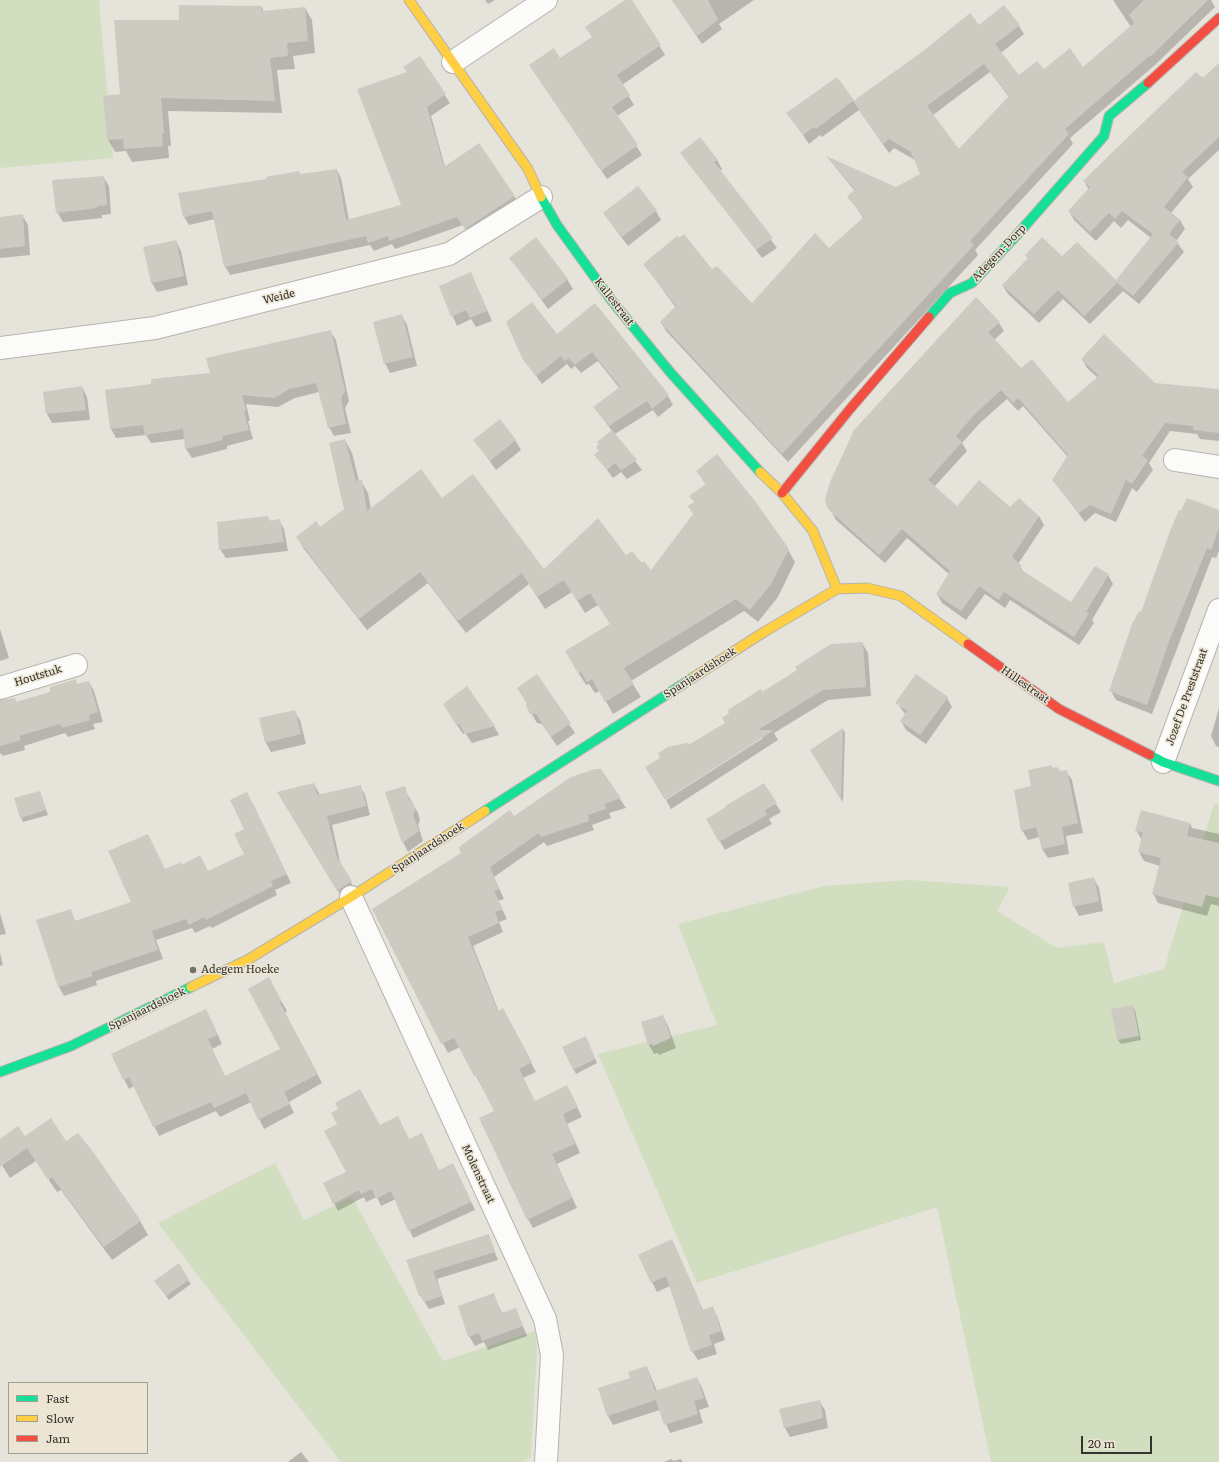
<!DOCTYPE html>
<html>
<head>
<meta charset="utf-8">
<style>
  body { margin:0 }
  #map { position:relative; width:1219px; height:1462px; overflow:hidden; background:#e6e3da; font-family:Literata,serif }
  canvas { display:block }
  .legend { position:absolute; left:8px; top:1382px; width:140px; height:72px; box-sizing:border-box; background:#ece5d4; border:1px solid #a39e91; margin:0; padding:5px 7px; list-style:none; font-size:12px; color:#35332c }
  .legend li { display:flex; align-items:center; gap:8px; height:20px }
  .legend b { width:20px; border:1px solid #a39e91 }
  .scale { position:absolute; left:1081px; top:1436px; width:71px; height:18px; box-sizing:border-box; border:2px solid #35332c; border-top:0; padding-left:5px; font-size:12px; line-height:14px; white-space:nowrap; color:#35332c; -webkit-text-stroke:3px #ece5d4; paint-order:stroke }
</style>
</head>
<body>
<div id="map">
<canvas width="1219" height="1462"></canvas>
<ul class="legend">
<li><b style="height:5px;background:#16e098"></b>Fast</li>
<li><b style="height:5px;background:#ffcf43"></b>Slow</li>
<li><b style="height:5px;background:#f24e42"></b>Jam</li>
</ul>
<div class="scale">20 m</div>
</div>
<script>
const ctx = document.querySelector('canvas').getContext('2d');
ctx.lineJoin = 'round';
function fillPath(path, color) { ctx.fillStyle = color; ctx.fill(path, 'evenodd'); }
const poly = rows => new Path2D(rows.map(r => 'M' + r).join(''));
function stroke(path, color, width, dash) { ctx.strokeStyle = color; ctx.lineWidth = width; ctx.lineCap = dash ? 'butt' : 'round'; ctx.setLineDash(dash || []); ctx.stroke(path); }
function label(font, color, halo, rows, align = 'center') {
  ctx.font = font + ' Literata,serif'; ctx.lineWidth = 3; ctx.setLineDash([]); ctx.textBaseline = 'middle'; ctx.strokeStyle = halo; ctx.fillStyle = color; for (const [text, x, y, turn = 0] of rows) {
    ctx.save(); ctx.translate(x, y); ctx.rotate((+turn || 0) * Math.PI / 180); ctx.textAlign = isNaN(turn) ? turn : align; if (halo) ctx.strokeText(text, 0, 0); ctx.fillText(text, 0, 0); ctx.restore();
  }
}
const green = poly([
  [0,0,99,0,113,158,0,168],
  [1214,804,1219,804,1219,1462,991,1462,937,1207,697,1283,598,1054,717,1025,678,924,824,886,909,880,1010,887,997,911,1057,948,1104,942,1114,983,1164,969],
  [275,1163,304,1220,352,1197,443,1361,535,1331,537,1349,531,1457,522,1462,341,1462,158,1223]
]);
const shadow = poly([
  [485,0,495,0,488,4],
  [626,0,631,0,665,55,622,85,634,105,617,116,642,155,607,179,536,74,593,38],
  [672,0,754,0,719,24,722,29,702,44],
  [1113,0,1211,0,1215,7,1155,65,1070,138,1073,144,975,250,978,255,788,462,666,331,661,322,676,308,644,264,711,271,752,305,829,249,864,219,849,197,855,191,828,158,896,188,921,174,915,160,894,148,889,153,859,110,822,137,820,135,809,144,788,113,836,79,854,102,922,53,979,26,1019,26,1024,34,1001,53,1019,77,1044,71,1083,68,1131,27],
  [990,72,1009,97,958,150,933,115],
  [262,7,264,12,305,8,312,20,315,53,293,56,295,69,277,70,282,113,168,111,171,146,168,146,169,158,132,162,126,151,115,152,108,139,121,95,180,21],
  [419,57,450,103,431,116,445,167,514,196,519,205,471,237,463,225,395,249,392,244,374,251,370,245,230,275,225,266,215,219,189,225,184,217,300,175,337,170,341,178,349,220,402,206,408,73,404,68],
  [1219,64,1219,150,1188,179,1193,187,1171,213,1180,220,1185,229,1176,241,1184,252,1139,304,1123,291,1090,324,1063,299,1039,323,1008,294,1003,286,1028,259,1026,255,1062,257,1116,282,1151,238,1128,220,1121,228,1114,221,1096,241,1074,220,1069,211,1089,190,1084,181],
  [682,153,717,160,722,169,720,171,777,248,762,258],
  [103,177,109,186,111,214,102,215,102,218,63,222,57,212],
  [656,211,661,220,628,246,604,214],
  [22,215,28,225,30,255,0,258,0,218],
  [176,241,181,251,188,285,157,292,152,283],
  [511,258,567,279,573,289,548,309],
  [471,273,492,321,476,327,471,319,457,326,440,287],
  [595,305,668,396,673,405,658,417,653,410,615,434,642,470,627,479,621,472,613,478,596,455,600,452,612,431,595,408,620,389,598,361,581,373,575,366,571,369,567,364,542,384,524,359,557,335],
  [402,316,407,325,417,366,390,373,385,363],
  [999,323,1004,331,994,340,1021,369,1068,403,1098,378,1087,368,1082,359,1154,384,1219,390,1219,441,1200,439,1197,434,1170,431,1149,463,1153,470,1137,492,1132,488,1116,522,1095,513,1085,522,1053,480,1068,457,1023,406,1018,411,1007,399,980,423,962,443,967,451,934,487,957,508,1010,509,1039,516,1044,525,1018,564,1025,574,1071,604,1108,575,1113,584,1092,620,1094,623,1079,645,1010,600,1005,608,985,594,966,620,942,603,937,594,949,574,907,538,885,563,836,520,831,510,855,430],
  [330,331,336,340,349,401,345,408,351,433,334,436,329,427,319,392,295,398,278,407,246,404,250,421,248,421,253,439,227,446,227,449,192,458,186,449,185,439,151,443,146,435,116,438,111,429,152,385,211,373],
  [82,387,87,397,90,420,52,423,47,414],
  [345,440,352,453,359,481,361,481,368,493,371,509,442,499,544,570,626,556,651,571,694,515,695,503,706,485,697,471,788,550,795,562,778,597,758,622,744,611,631,681,641,697,613,714,600,691,595,693,589,684,586,685,573,664,611,625,598,605,585,613,572,592,545,609,529,584,466,633,428,583,367,630,304,549,297,537,320,528,345,509],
  [475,440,515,440,521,450,496,470],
  [1219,511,1219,551,1216,558,1212,557,1152,714,1116,700,1111,691,1141,613],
  [267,517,270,521,279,520,284,529,288,551,226,558,220,549],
  [0,629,9,658,0,661],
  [862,643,868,653,871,696,828,700,774,733,778,740,671,809,666,800,763,738,763,736,691,745,727,724,762,693],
  [537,676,575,733,557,746,542,724,537,723,527,706],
  [75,681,78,685,89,682,94,691,103,722,93,724,95,729,68,737,65,733,24,746,25,750,3,756,0,753,0,703,14,699,16,702,51,693],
  [467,688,494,726,499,735,472,743,465,733,463,734,449,713],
  [947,698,952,707,926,744,906,730,901,721,906,715,897,703],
  [1219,708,1219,747,1216,746,1211,736],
  [294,711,300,720,306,744,271,752,266,743,261,719],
  [843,729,845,733,843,802,814,754],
  [1052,769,1059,772,1066,771,1072,780,1083,833,1066,836,1069,854,1048,858,1042,849,1040,837,1028,840,1022,830,1032,787],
  [601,770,626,808,609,813,611,818,592,825,594,830,547,846,544,842,494,877,504,899,498,901,507,919,499,922,503,932,473,946,499,1012,508,1019,536,1072,523,1078,535,1102,571,1095,582,1117,567,1124,580,1153,557,1164,577,1208,533,1228,528,1219,495,1111,460,1047,448,1053,373,910,463,853,514,817],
  [314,784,320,795,360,786,365,795,370,815,332,825,341,866,356,891,343,899,283,801],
  [404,788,418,813,420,820,418,825,423,841,408,852,403,842],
  [40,792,48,815,23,822,21,818],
  [252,802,291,883,275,890,277,895,212,928,210,926,195,933,192,928,156,940,163,959,96,981,97,985,64,996,59,987,38,921,70,910,76,922,133,903,166,870,182,866,208,872,246,854,245,829],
  [776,804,781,812,769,819,772,824,725,850,707,819],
  [1190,823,1192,828,1219,834,1219,906,1211,904,1207,916,1158,903,1153,893,1160,866,1144,861,1139,852,1142,840,1136,830],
  [1094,879,1099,888,1103,911,1079,916,1074,906],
  [0,913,6,934,0,935],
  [0,953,3,965,0,966],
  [274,988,287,1011,285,1013,322,1083,289,1102,294,1113,264,1129,251,1102,220,1117,216,1111,159,1136,134,1086,129,1089,124,1079,211,1020,222,1044,212,1049,225,1077,282,1050],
  [1132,1006,1135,1010,1141,1040,1121,1044,1118,1040],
  [663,1016,668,1026,676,1048,659,1055,658,1053,654,1054,649,1045,643,1023],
  [588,1042,597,1063,576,1074,563,1048],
  [398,1117,409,1140,439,1171,457,1172,475,1210,413,1238,396,1199,381,1206,377,1197,366,1202,364,1197,338,1211,324,1183,348,1172,380,1126],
  [25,1138,66,1142,140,1221,148,1235,112,1260,61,1190,57,1192,36,1161,10,1178,0,1162,0,1140],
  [488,1235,498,1260,437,1279,445,1304,429,1309,420,1295,407,1261],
  [676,1249,703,1310,712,1307,717,1316,725,1340,714,1344,717,1354,698,1360,692,1351,670,1286,657,1292,639,1255],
  [188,1280,191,1284,169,1300,158,1285],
  [493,1294,502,1313,516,1309,527,1336,488,1350,484,1342,475,1346,469,1336],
  [647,1367,657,1391,697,1378,702,1388,709,1407,699,1410,703,1423,670,1433,660,1410,613,1425,608,1416,631,1378],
  [819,1401,825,1410,828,1428,790,1437,785,1428],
  [301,1452,309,1462,288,1462],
  [672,1459,673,1461,681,1459,683,1462,664,1462]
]);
const building = poly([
  [625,0,632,0,661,45,617,75,630,95,612,107,638,145,601,171,529,65,554,48,560,58,592,37,585,27],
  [672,0,708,0,718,20,697,36],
  [1144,0,1208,0,1150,57,1149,56,1065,129,1069,134,970,241,974,245,782,454,660,322,676,306,643,264,677,236,679,238,684,234,712,269,717,266,752,303,815,233,829,248,864,217,847,197,855,189,826,156,896,187,920,174,911,152,889,139,883,144,853,101,922,52,970,13,979,25,1004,5,1020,25,995,44,1019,75,1037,61,1044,69,1070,48,1083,67,1134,23,1129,15],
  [984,64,1009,96,959,149,927,106],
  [179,5,262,6,262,11,305,7,308,41,287,43,288,56,270,58,275,101,161,98,164,133,162,134,163,146,124,149,123,139,107,140,103,96,120,94,114,20,179,20],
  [420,56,446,94,427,107,444,167,479,143,515,196,465,229,457,217,389,241,388,236,368,243,366,236,224,267,212,211,183,217,178,193,266,179,266,177,299,171,300,174,337,169,346,220,401,205,357,89,407,72,403,67],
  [1219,63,1219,137,1182,172,1188,177,1164,207,1180,220,1169,234,1179,242,1133,296,1117,283,1084,316,1058,290,1034,314,1002,285,1028,258,1025,255,1042,237,1062,256,1077,242,1116,280,1153,234,1122,211,1115,219,1109,213,1090,232,1068,211,1090,187,1083,181,1127,138,1196,72,1203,78],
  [837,77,854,100,816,129,814,127,803,135,786,113],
  [700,137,718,160,714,162,773,238,756,250,680,153],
  [104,176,107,205,97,206,97,208,56,213,52,180],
  [638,186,657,210,622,237,603,213],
  [23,214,25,246,0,249,0,217],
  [536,237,568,279,542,300,509,258],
  [176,240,184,276,151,283,143,247],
  [471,272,487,311,470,318,466,310,451,317,439,286],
  [976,297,1000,322,988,332,1021,368,1032,359,1068,402,1099,376,1081,359,1104,334,1155,383,1219,389,1219,433,1193,430,1193,426,1165,423,1142,456,1148,460,1132,484,1126,480,1111,514,1090,505,1079,513,1052,480,1068,455,1018,398,1013,403,1001,390,975,414,956,436,962,442,928,480,957,506,979,480,1010,507,1019,498,1039,516,1012,557,1022,566,1020,569,1071,602,1095,566,1109,574,1086,612,1089,613,1074,637,1004,592,999,600,979,586,961,611,936,594,950,571,902,529,879,555,831,512,827,507,825,499,830,482,854,430],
  [532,302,557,334,595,303,669,395,652,409,647,401,609,426,593,407,620,387,592,352,575,365,569,358,565,361,561,356,536,376,523,360,506,322],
  [402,314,413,357,384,364,373,322],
  [331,330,345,391,341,398,346,424,328,428,316,383,289,389,278,396,273,398,242,395,246,411,244,412,249,430,222,436,223,440,185,449,183,429,145,435,143,425,110,429,105,390,151,384,151,379,210,373,206,358],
  [82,386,86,410,46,414,43,392],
  [500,419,516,440,490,461,473,440],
  [612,430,637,460,621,470,615,463,607,470,594,455,599,451,596,447,599,444,597,442],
  [345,439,356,481,362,480,367,511,421,469,442,498,473,474,544,569,598,518,626,555,632,551,642,563,644,561,651,570,693,514,688,506,694,502,689,496,706,484,696,471,717,454,755,501,789,549,771,584,750,610,736,599,624,668,634,684,605,702,592,679,587,682,581,672,578,673,565,651,610,624,590,593,577,601,564,580,537,597,522,573,458,621,420,572,359,619,296,537,316,521,320,527,344,509,329,443],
  [1187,498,1219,510,1219,528,1211,550,1207,548,1170,639,1147,705,1109,691,1132,624,1139,611,1141,612,1170,531,1179,510,1181,511],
  [268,516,269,521,280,519,284,542,219,550,217,522],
  [863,642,866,687,823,690,758,730,774,730,665,800,645,767,660,758,658,753,668,747,686,743,690,744,725,723,722,718,729,713,728,710,761,689,762,692,797,670,795,667,831,644],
  [537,674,571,723,551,737,536,714,530,714,526,706,526,702,517,688],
  [916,674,948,697,920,735,900,721,907,711,895,703],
  [76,679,77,684,89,681,98,712,89,715,90,720,62,728,60,724,19,736,21,740,0,746,0,700,15,698,16,702,50,692,50,687],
  [467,686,495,726,465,734,459,724,457,726,443,704],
  [295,710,301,734,265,743,259,718],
  [843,728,841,800,810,750],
  [1052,765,1052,768,1057,767,1060,771,1067,770,1078,823,1062,827,1065,844,1042,849,1036,827,1021,831,1014,790,1031,786,1028,770],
  [595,769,601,769,621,798,605,804,606,809,588,815,589,821,541,837,539,833,490,867,499,889,494,891,503,909,495,912,499,923,468,937,498,1011,503,1008,532,1062,519,1069,535,1101,567,1085,578,1107,563,1114,575,1144,552,1154,572,1198,527,1220,479,1118,494,1111,476,1075,474,1076,454,1038,441,1044,372,909,461,853,459,847,510,810,514,816,571,777],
  [314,783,317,795,361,785,366,806,327,816,337,857,352,881,337,891,277,792],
  [764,783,777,803,765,810,767,815,719,842,706,819,726,807,725,806],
  [405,786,409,800,413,802,415,810,413,815,419,831,402,843,385,792],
  [40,791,46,810,20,818,14,798],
  [247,792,287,874,271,881,273,886,206,920,204,917,189,925,186,919,152,931,158,950,91,972,93,976,58,987,36,920,71,909,75,921,131,902,108,851,148,834,165,869,181,862,182,865,200,855,208,871,244,854,234,834,244,829,230,800],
  [1141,810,1190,823,1187,836,1219,843,1219,898,1206,895,1202,907,1152,894,1161,858,1138,852,1143,832,1135,831],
  [1094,877,1099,901,1073,907,1068,883],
  [269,977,282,1002,280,1003,318,1074,284,1092,290,1104,258,1120,246,1093,214,1108,211,1102,153,1127,129,1077,123,1080,111,1054,206,1009,218,1035,208,1039,225,1076,280,1049,248,989],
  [1133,1005,1139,1036,1117,1040,1111,1009],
  [663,1015,671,1038,653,1046,652,1044,648,1045,641,1022],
  [586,1036,595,1059,573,1070,562,1047],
  [360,1089,380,1125,398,1116,409,1139,422,1133,439,1170,453,1163,471,1202,408,1231,391,1191,376,1199,372,1189,361,1194,359,1190,333,1204,323,1183,346,1172,324,1131,337,1124,331,1113,338,1109,335,1103],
  [51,1118,66,1141,78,1133,94,1153,141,1221,104,1247,52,1177,48,1180,27,1148,0,1167,0,1139,18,1126,25,1136],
  [489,1234,495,1252,433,1271,442,1296,424,1302,421,1295,419,1296,406,1260],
  [672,1239,697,1295,702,1310,713,1306,721,1331,709,1335,712,1345,691,1352,666,1276,651,1283,638,1255],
  [179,1263,189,1280,166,1296,154,1281],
  [494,1293,501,1313,516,1308,523,1326,482,1341,479,1333,468,1337,458,1306],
  [647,1366,655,1391,697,1377,704,1398,694,1401,698,1414,664,1425,656,1400,607,1416,598,1388,630,1378,628,1372],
  [820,1400,823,1418,784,1428,779,1409]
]);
const street = poly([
  [453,62,546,0],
  [0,348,155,328,449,254,541,197],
  [1175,460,1219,467],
  [0,688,76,665],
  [1163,762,1219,610],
  [351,897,545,1319,552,1355,546,1462]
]);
const fast = poly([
  [541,197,557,225,612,301,670,372,760,472],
  [929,317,950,293,972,283,1016,236,1104,136,1109,116,1148,83],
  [1150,755,1163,762,1219,781],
  [485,811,694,677],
  [0,1072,71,1046,191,987]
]);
const slow = poly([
  [409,0,528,169,541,197],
  [760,472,782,493,813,531,837,589],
  [694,677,764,632,837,589,867,588,901,596,968,644],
  [191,987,249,959,351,897,485,811]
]);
const jam = poly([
  [1148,83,1219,18],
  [782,493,850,409,929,317],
  [968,644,1059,709,1150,755]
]);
const markers = [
  [193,970,4,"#737169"]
];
const streetNames = [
  ["Adegem-Dorp",999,253,-47],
  ["Weide",279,297,-14],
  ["Kallestraat",614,302,52],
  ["Spanjaardshoek",700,673,-33],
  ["Houtstuk",38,676,-17],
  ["Hillestraat",1025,685,35],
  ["Jozef De Preststraat",1187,697,-70],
  ["Spanjaardshoek",428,848,-33],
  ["Spanjaardshoek",147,1009,-26],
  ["Molenstraat",478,1174,65]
];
const poiNames = [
  ["Adegem Hoeke",201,970]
];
fillPath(green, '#d1dfc0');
fillPath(shadow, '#0003');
fillPath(building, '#cdcac2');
stroke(street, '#b7b4ad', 24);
stroke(fast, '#b7b4ad', 11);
stroke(slow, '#b7b4ad', 11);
stroke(jam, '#b7b4ad', 11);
stroke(street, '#fbfbf9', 22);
stroke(fast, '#16e098', 9);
stroke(slow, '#ffcf43', 9);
stroke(jam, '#f24e42', 9);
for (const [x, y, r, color] of markers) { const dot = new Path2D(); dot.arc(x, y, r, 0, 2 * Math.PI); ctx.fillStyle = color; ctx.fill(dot); stroke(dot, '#ece5d4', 1.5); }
label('11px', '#35332c', '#ece5d4', streetNames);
label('11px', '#35332c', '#ece5d4', poiNames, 'left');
</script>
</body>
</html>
